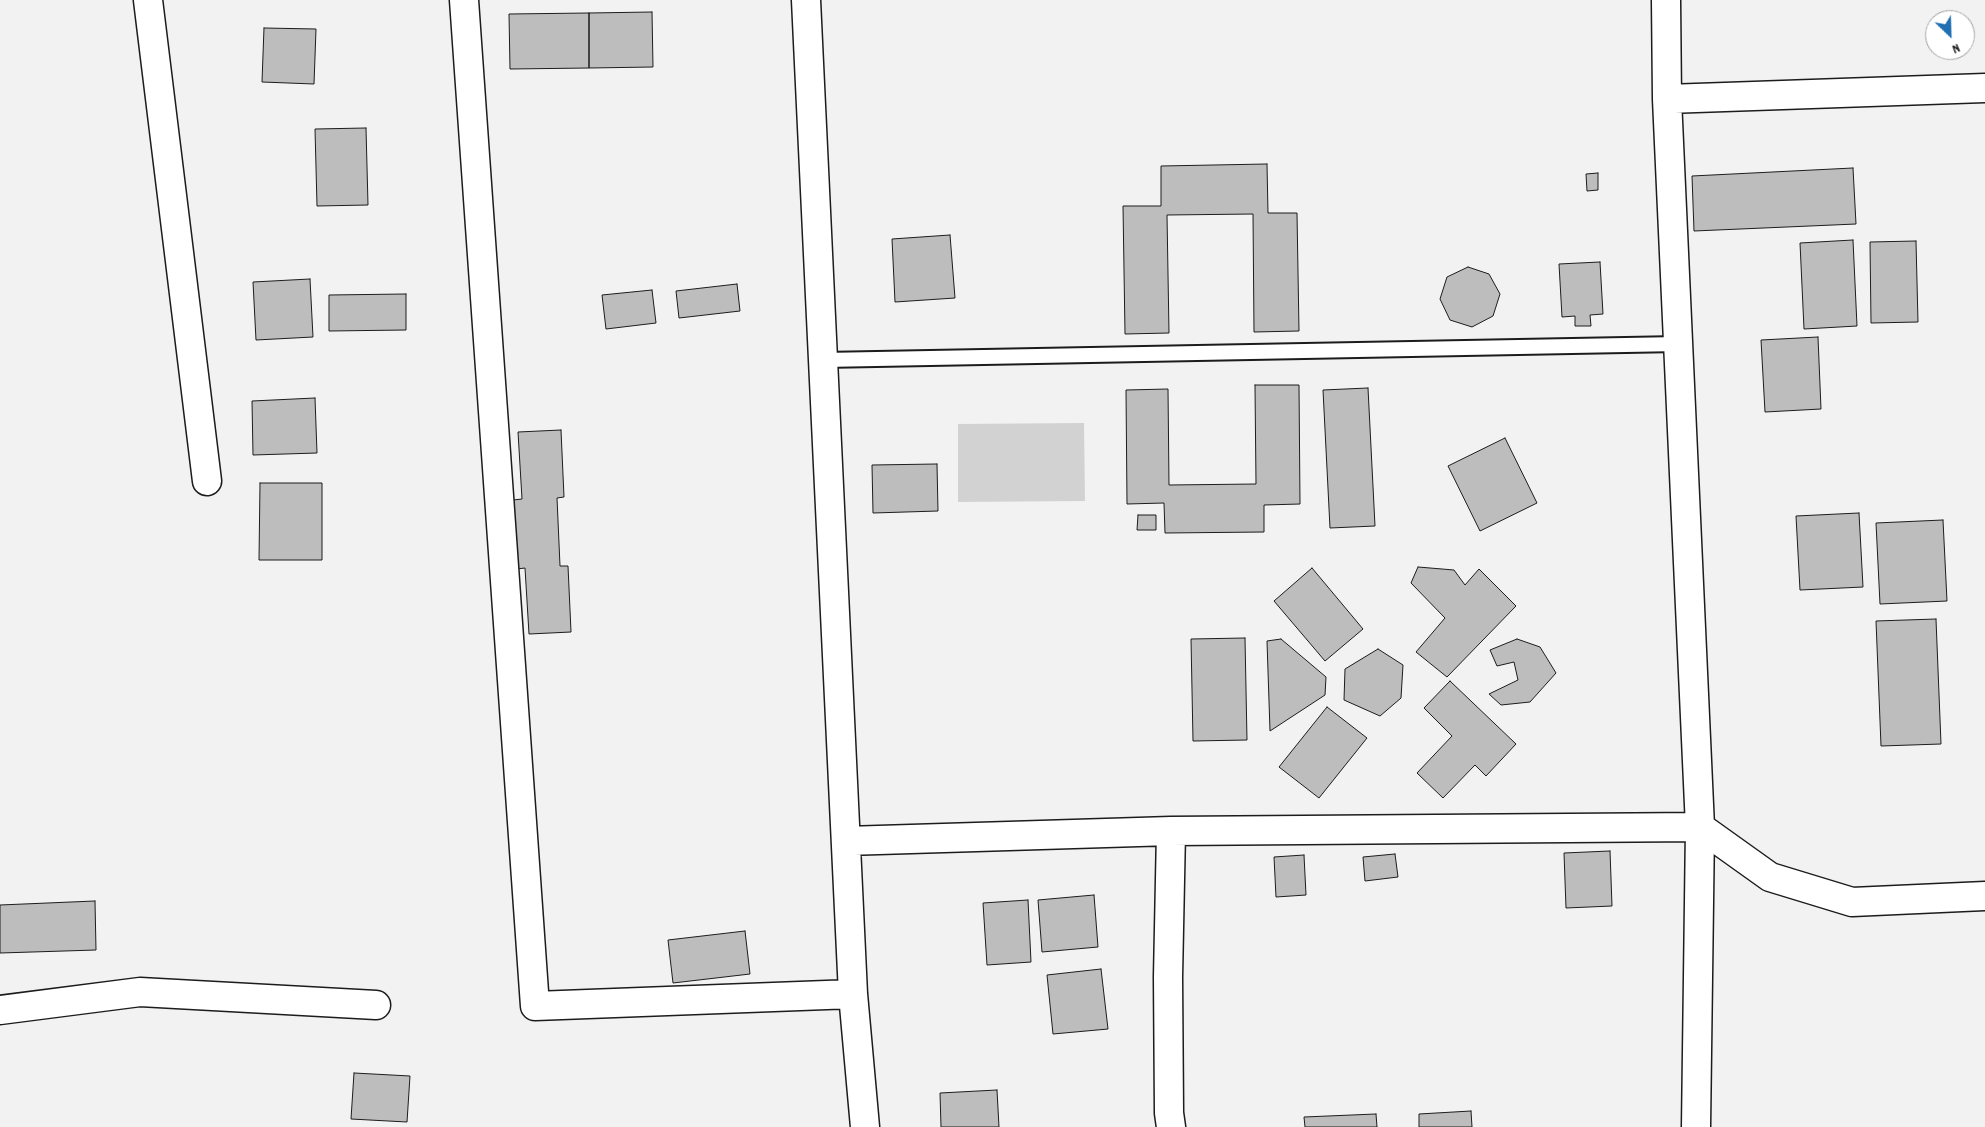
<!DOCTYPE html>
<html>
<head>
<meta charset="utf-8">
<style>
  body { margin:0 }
  #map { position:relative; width:1985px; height:1127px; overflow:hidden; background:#f2f2f2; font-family:Dekko,sans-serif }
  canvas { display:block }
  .north { position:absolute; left:1925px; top:10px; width:50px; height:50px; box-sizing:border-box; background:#fff; border:1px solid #a4a4a4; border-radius:50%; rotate:156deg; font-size:14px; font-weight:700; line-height:20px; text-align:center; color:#1c1c1c }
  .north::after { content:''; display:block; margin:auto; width:18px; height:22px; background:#1f6fb2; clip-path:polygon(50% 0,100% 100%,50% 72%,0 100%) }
</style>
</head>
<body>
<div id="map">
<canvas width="1985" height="1127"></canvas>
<div class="north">N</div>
</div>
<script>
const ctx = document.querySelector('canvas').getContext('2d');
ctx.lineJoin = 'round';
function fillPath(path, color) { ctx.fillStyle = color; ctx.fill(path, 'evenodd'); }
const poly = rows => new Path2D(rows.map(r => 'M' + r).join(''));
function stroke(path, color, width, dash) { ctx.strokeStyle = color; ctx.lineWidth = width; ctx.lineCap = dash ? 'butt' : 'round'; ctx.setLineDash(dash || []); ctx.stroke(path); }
const green = poly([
  [1084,423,1085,501,958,502,958,424]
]);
const building = poly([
  [652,12,653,67,589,68,589,13,652,12],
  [589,13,589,68,510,69,509,14,589,13],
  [264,28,316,29,314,84,262,82,264,28],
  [366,128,368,205,317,206,315,129,366,128],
  [1267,164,1268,213,1297,213,1299,331,1254,332,1253,214,1167,215,1169,333,1125,334,1123,206,1161,206,1161,166,1267,164],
  [1853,168,1856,224,1694,231,1692,176,1853,168],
  [1598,173,1598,190,1587,191,1586,174,1598,173],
  [950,235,955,298,895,302,892,239,950,235],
  [1853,240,1857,326,1804,329,1800,243,1853,240],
  [1916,241,1918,322,1871,323,1870,242,1916,241],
  [1600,262,1603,314,1590,315,1591,326,1575,326,1575,316,1562,317,1559,264,1600,262],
  [1468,267,1489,274,1500,294,1493,316,1472,327,1450,320,1440,299,1447,277,1468,267],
  [310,279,313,337,256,340,253,282,310,279],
  [737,284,740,311,679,318,676,291,737,284],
  [652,290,656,323,606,329,602,295,652,290],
  [406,294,406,330,329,331,329,295,406,294],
  [1818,337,1821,409,1765,412,1761,340,1818,337],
  [1255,385,1299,385,1300,504,1264,505,1264,532,1165,533,1164,503,1127,504,1126,390,1168,389,1169,485,1256,484,1255,385],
  [1368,388,1375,526,1330,528,1323,390,1368,388],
  [315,398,317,453,253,455,252,401,315,398],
  [561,430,564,497,557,498,560,566,568,566,571,632,529,634,525,568,517,569,513,500,522,499,518,432,561,430],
  [1505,438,1537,503,1480,531,1448,466,1505,438],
  [937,464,938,511,873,513,872,465,937,464],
  [260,483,322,483,322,560,259,560,260,483],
  [1859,513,1863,587,1800,590,1796,516,1859,513],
  [1138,515,1156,515,1156,530,1137,530,1138,515],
  [1943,520,1947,601,1880,604,1876,523,1943,520],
  [1418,567,1454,570,1465,585,1479,569,1516,606,1447,677,1416,652,1445,618,1411,583,1418,567],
  [1312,568,1363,629,1325,661,1274,601,1312,568],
  [1936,619,1941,744,1881,746,1876,621,1936,619],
  [1245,638,1247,740,1193,741,1191,639,1245,638],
  [1281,639,1326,677,1325,695,1270,731,1267,641,1281,639],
  [1517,639,1540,647,1556,673,1530,702,1501,705,1489,694,1518,680,1514,662,1497,666,1490,650,1517,639],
  [1378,649,1403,665,1401,698,1380,716,1344,700,1345,669,1378,649],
  [1450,681,1516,744,1486,776,1475,765,1443,798,1417,773,1452,736,1424,708,1450,681],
  [1327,707,1367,738,1319,798,1279,767,1327,707],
  [1610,851,1612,906,1566,908,1564,853,1610,851],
  [1395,854,1398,877,1365,881,1363,857,1395,854],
  [1304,855,1306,895,1276,897,1274,857,1304,855],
  [1094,895,1098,947,1042,952,1038,900,1094,895],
  [1028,900,1031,962,987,965,983,903,1028,900],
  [95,901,96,950,0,953,0,905,95,901],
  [745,931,750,974,673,983,668,940,745,931],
  [1101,969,1108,1029,1053,1034,1047,975,1101,969],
  [354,1073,410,1076,407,1122,351,1119,354,1073],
  [997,1090,999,1127,941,1127,940,1093,997,1090],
  [1471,1111,1472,1127,1419,1127,1419,1114,1471,1111],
  [1376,1114,1377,1127,1305,1127,1304,1117,1376,1114]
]);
const lane = poly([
  [823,360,1679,344]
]);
const street = poly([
  [148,0,207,481],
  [464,0,535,1006,853,994],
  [806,0,853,994,865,1127],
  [1666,0,1667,99,1700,827,1696,1127],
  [1667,99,1985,88],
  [846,841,1171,831,1700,827,1770,877,1852,902,1985,896],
  [0,1010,140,992,376,1005],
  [1171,1127,1169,1113,1168,977,1171,831]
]);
fillPath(green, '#d2d2d2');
fillPath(building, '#bdbdbd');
stroke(building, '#1c1c1c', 1);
stroke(lane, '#1c1c1c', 18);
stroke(street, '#1c1c1c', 31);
stroke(lane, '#fff', 14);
stroke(street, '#fff', 28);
</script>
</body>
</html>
